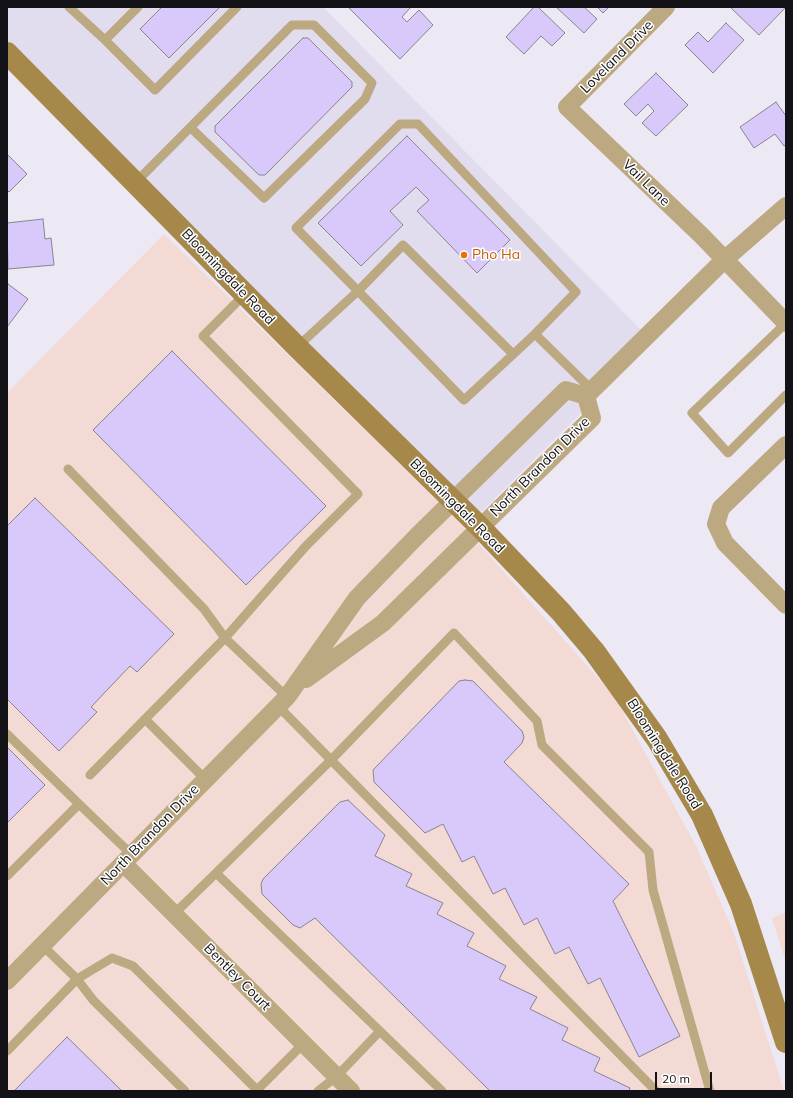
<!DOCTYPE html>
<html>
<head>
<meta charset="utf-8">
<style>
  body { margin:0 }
  #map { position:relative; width:793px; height:1098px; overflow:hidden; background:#ece8f4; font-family:Mulish,sans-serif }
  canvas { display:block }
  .frame { position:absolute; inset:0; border:8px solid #131216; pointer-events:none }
  .scale { position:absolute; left:655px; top:1072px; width:57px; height:18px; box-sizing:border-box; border:2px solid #131216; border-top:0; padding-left:5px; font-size:12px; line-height:14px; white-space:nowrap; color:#131216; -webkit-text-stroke:3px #fff; paint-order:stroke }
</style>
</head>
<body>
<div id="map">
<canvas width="793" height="1098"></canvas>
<div class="frame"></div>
<div class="scale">20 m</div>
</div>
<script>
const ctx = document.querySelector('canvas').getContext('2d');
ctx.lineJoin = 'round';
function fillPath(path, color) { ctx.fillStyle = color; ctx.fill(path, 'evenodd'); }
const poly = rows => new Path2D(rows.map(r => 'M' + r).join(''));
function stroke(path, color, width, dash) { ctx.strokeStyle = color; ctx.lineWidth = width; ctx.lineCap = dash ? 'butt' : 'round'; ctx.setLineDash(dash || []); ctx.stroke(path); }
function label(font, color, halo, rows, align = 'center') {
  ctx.font = font + ' Mulish,sans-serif'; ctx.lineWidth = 3; ctx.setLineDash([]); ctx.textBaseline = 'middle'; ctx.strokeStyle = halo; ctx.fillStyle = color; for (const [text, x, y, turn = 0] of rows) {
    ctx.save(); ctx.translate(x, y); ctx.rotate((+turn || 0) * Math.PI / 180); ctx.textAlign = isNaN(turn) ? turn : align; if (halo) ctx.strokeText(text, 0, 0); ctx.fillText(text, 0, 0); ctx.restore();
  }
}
const built = poly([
  [7,7,323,7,653,342,480,513,7,51]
]);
const industrial = poly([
  [164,234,465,528,614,696,696,846,734,933,784,1091,7,1091,7,393],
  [786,912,786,963,772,918]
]);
const building = poly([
  [162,7,220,7,169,58,140,29,162,7],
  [348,7,411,7,402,17,407,22,419,10,433,25,400,59,348,7],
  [534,7,538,7,565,33,552,46,541,36,524,54,506,37,534,7],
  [556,7,584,7,597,19,584,33,556,7],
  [597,7,609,7,603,13,597,7],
  [730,7,786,7,759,35,730,7],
  [726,23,744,40,713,73,685,45,698,32,708,42,726,23],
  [303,38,308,38,352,82,352,87,265,175,259,175,215,132,215,126,303,38],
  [656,73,688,105,656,136,642,123,654,111,648,104,636,116,624,104,656,73],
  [776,102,786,116,786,145,784,146,775,134,754,148,740,127,776,102],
  [407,136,510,240,477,273,417,211,429,200,416,187,390,211,403,225,361,266,318,223,407,136],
  [7,154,27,174,9,192,7,190,7,154],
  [43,219,45,239,51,238,54,265,8,269,7,223,43,219],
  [8,284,28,299,7,327,7,285,8,284],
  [172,351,326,506,246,585,93,430,172,351],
  [35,498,174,634,137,672,130,666,91,707,97,712,59,751,7,699,7,526,35,498],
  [465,680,473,681,522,731,524,737,522,743,504,762,629,884,613,901,680,1036,639,1057,600,978,588,984,569,947,555,954,537,918,524,925,505,888,493,894,474,856,462,862,443,824,425,833,374,782,373,770,459,681,465,680],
  [7,747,45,785,7,823,7,747],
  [348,800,385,835,375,856,412,874,406,886,443,903,437,914,474,933,467,946,506,966,499,979,537,997,530,1009,568,1028,562,1040,600,1058,594,1071,630,1088,629,1091,490,1091,315,918,300,928,293,925,262,894,261,884,263,879,340,802,348,800],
  [67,1037,122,1091,14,1091,67,1037]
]);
const service = poly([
  [69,7,105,40],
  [138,7,105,40,155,90,237,7],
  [136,182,292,25,314,25,372,83,365,99,264,198,191,128],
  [245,294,203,336,358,494,306,546,225,638,287,697],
  [786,323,692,413,728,453,786,395],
  [297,347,358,291,296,228,400,124,418,124,576,292,535,334,592,390],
  [513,354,403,245,358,291,464,400,535,334],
  [68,469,204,609,225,638,90,775],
  [278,706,656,1091],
  [145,719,205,779],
  [7,734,79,804],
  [7,876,79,804,131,854],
  [174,914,216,873],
  [7,1051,77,979,42,945],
  [185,1091,93,1000,77,979,112,958,133,966,257,1090],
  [256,1091,303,1044],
  [318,1091,336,1077,380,1031],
  [442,1091,216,873,331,760,454,633,537,721,542,745,649,852,653,890,710,1091]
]);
const minor = poly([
  [666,7,567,107,702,236,786,323],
  [586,396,724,260,786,206],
  [786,445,721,508,716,524,725,543,786,605],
  [306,679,383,623,592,418,586,396],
  [123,863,351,1091],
  [7,981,287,697,357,598,417,536,566,390,586,396]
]);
const secondary = poly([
  [7,53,297,347,480,527,561,612,594,651,657,739,702,815,741,904,786,1042]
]);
const markers = [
  [464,255,4,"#e8710a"]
];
const streetNames = [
  ["Loveland Drive",617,57,-45],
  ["Vail Lane",646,183,44],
  ["Bloomingdale Road",228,277,46],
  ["North Brandon Drive",540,467,-45],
  ["Bloomingdale Road",457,506,45],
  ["Bloomingdale Road",664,754,58],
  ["North Brandon Drive",150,835,-46],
  ["Bentley Court",237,977,45]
];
const foodNames = [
  ["Pho Ha",472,255]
];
fillPath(built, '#e1dcee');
fillPath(industrial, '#f4dad5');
fillPath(building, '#d9c8fa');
stroke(building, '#88858f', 1);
stroke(service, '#bda981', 9);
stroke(minor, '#bda981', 18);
stroke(secondary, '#a6894a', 22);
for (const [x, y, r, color] of markers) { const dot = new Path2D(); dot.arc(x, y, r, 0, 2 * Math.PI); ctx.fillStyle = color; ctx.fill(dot); stroke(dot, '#fff', 1.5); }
label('14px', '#131216', '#fff', streetNames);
label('14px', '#c56008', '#fff', foodNames, 'left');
</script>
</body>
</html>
